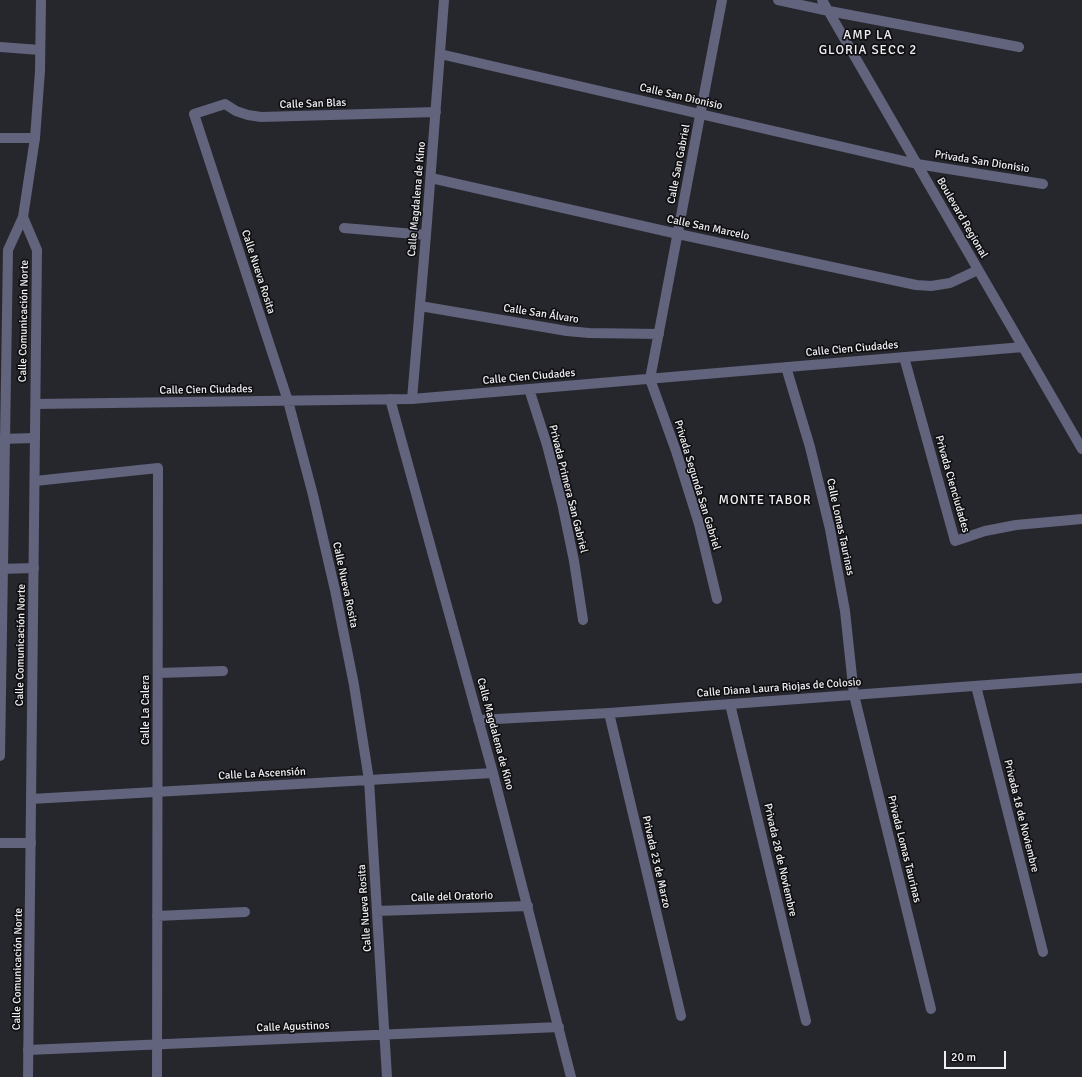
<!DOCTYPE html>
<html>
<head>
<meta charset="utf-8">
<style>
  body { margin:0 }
  #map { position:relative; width:1082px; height:1077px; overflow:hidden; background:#26272d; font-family:Signika,sans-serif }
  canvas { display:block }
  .scale { position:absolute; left:944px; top:1051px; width:62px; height:18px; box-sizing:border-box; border:2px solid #efeff3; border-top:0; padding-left:5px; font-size:12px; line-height:14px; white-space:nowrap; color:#efeff3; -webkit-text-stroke:3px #101013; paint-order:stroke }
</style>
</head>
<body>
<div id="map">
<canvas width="1082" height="1077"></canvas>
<div class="scale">20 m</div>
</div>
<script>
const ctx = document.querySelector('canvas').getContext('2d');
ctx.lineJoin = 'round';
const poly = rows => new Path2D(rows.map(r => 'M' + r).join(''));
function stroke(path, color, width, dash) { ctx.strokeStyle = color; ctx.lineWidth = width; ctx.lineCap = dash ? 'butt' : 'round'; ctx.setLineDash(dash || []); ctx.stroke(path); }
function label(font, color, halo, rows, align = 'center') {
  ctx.font = font + ' Signika,sans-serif'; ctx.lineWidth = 3.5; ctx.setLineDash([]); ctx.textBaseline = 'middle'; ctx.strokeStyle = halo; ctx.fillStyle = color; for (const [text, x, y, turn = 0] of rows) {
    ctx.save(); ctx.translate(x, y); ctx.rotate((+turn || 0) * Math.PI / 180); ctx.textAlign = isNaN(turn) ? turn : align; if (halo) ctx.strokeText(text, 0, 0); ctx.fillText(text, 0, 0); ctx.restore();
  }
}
const minor = poly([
  [778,0,829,11,1019,47],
  [822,0,1082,449],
  [0,47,40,50],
  [440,54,917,164,1043,184],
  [0,138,35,138],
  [431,178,678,234,916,285,931,286,950,283,978,270],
  [344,228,426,235],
  [420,306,567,331,589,333,659,334],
  [904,357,955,541,985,531,1016,525,1082,519],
  [786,367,810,447,830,529,845,611,854,695,931,1009],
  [529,389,547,445,562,503,574,561,583,620],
  [390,399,493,773,571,1077],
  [412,399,426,235,444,0],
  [36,404,412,399,1023,347],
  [0,439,35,438],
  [35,481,158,468,157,1077],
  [0,569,34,568],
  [717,599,699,524,676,451,650,379,722,0],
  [158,673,223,671],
  [976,686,1043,952],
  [730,704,806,1021],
  [609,713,681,1016],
  [478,720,609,713,1082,678],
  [31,799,493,773],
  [0,843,31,843],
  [377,911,528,906],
  [157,916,245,912],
  [28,1050,559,1027],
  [387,1077,369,780,354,685,335,590,313,495,288,401,194,114,225,104,236,111,248,115,261,117,436,112]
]);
const tertiary = poly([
  [23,217,37,250,28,1077],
  [0,756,8,250,23,217,35,138,40,71,41,0]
]);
const streetNames = [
  ["Calle San Dionisio",681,97,13],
  ["Calle San Blas",313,104,-2],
  ["Privada San Dionisio",982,162,9],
  ["Calle San Gabriel",679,164,-79],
  ["Calle Magdalena de Kino",417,199,-85],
  ["Boulevard Regional",962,218,60],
  ["Calle San Marcelo",708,228,12],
  ["Calle Nueva Rosita",258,272,72],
  ["Calle San Álvaro",541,314,9],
  ["Calle Comunicación Norte",24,321,-89],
  ["Calle Cien Ciudades",852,349,-5],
  ["Calle Cien Ciudades",529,377,-5],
  ["Calle Cien Ciudades",206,390,-1],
  ["Privada Cienciudades",952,484,74],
  ["Privada Segunda San Gabriel",697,485,73],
  ["Privada Primera San Gabriel",568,489,76],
  ["Calle Lomas Taurinas",840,527,78],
  ["Calle Nueva Rosita",345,585,78],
  ["Calle Comunicación Norte",21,645,-89],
  ["Calle Diana Laura Riojas de Colosio",779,688,-4],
  ["Calle La Calera",146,710,-90],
  ["Calle Magdalena de Kino",495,734,75],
  ["Calle La Ascensión",262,774,-3],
  ["Privada 18 de Noviembre",1021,816,76],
  ["Privada Lomas Taurinas",904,849,76],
  ["Privada 28 de Noviembre",780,860,77],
  ["Privada 23 de Marzo",656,862,77],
  ["Calle del Oratorio",452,897,-2],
  ["Calle Nueva Rosita",365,908,-94],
  ["Calle Comunicación Norte",18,969,-89],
  ["Calle Agustinos",293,1027,-2]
];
const quarterNames = [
  ["AMP LA",868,36],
  ["GLORIA SECC 2",868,51],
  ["MONTE TABOR",765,501]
];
stroke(minor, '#62637c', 10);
stroke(tertiary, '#62637c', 10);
label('11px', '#efeff3', '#101013', streetNames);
ctx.letterSpacing = '1px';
label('13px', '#efeff3', '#101013', quarterNames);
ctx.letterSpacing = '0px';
</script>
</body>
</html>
